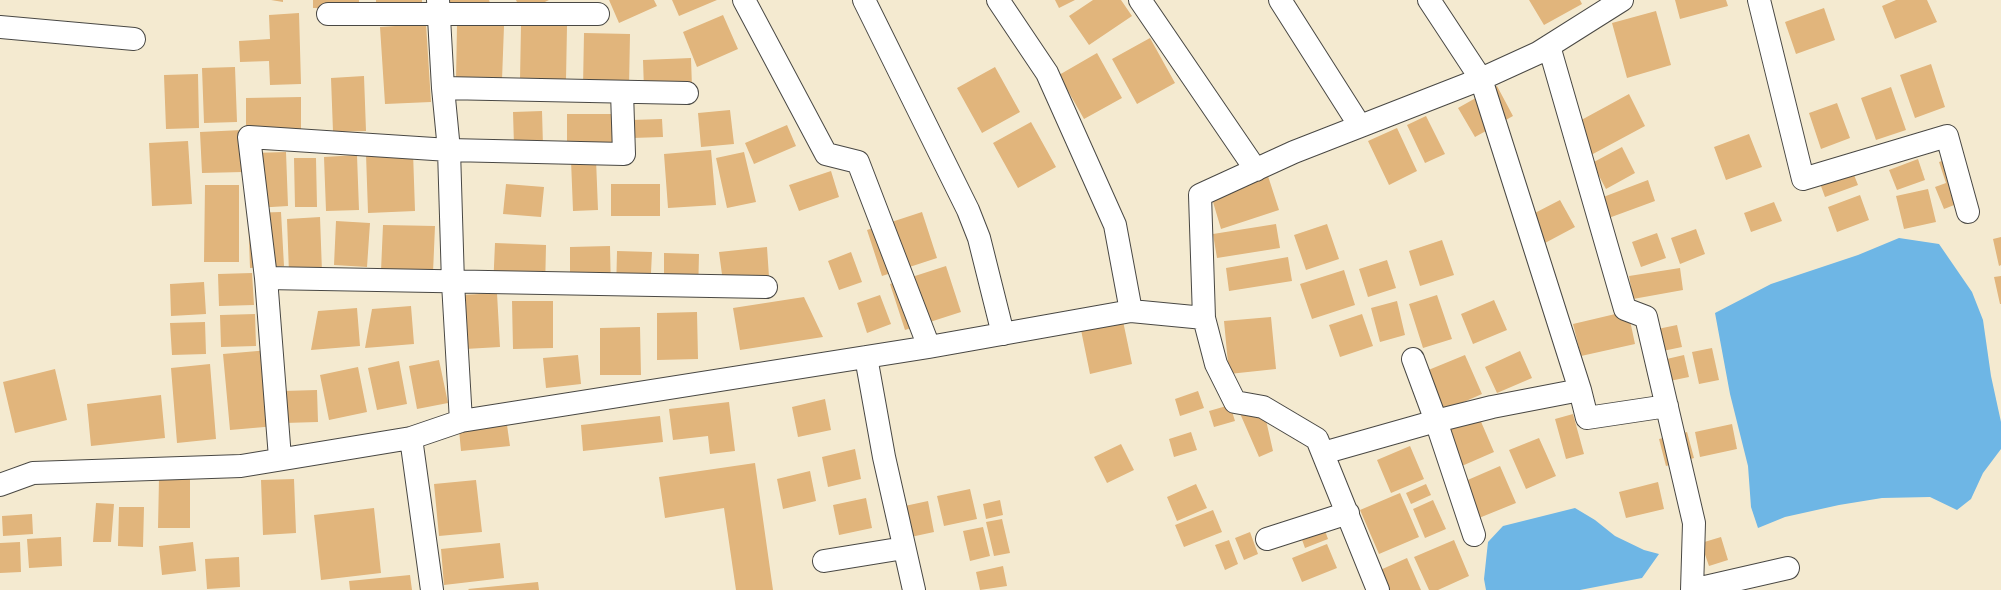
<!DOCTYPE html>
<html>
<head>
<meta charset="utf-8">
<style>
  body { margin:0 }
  canvas { display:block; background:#f4ead0 }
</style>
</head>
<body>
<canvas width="2001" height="590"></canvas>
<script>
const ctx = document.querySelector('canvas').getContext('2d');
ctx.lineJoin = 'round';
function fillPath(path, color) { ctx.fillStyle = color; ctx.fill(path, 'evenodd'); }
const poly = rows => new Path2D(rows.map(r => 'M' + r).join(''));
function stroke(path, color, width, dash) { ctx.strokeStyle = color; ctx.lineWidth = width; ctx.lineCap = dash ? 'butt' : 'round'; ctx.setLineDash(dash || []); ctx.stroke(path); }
const water = poly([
  [1899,238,1939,244,1972,292,1983,320,1991,376,2001,422,2001,449,1983,473,1971,499,1957,510,1930,497,1882,498,1839,505,1785,517,1758,528,1751,507,1748,466,1730,394,1715,313,1771,284,1858,255],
  [1575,508,1595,520,1615,536,1644,550,1659,554,1642,578,1580,590,1486,590,1484,579,1488,542,1503,526]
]);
const building = poly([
  [271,0,283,0,283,2],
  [313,0,359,0,359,9,313,8],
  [376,0,422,0,422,11,376,10],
  [447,0,489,0,490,3,449,9],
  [516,0,549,0,522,13],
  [609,0,654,0,657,6,619,23],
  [672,0,717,0,679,16],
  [1055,0,1075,0,1059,8],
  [1093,0,1121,0,1132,16,1089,45,1069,16],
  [1529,0,1580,0,1582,4,1544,25],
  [1675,0,1726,0,1728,6,1680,19],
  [1896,0,1927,0,1937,22,1895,39,1882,6],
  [1824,8,1835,40,1796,54,1785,22],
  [1656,11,1671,65,1627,78,1612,23],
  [299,13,301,84,270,85,269,61,240,62,239,41,270,39,269,15],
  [723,15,738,49,697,67,683,32],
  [426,24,431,102,385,104,380,27],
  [457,25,504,26,502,80,456,80],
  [521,25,567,26,566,80,520,80],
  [584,33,630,34,629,88,583,87],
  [1150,38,1175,83,1137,104,1112,59],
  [1097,53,1122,98,1084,119,1059,75],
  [691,58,692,88,644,90,643,60],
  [1931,64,1945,107,1915,118,1900,75],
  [235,67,237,122,204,123,202,68],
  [995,67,1020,112,982,133,957,88],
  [198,74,199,128,166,129,164,75],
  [364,76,366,131,333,132,331,78],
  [1497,86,1513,116,1475,137,1458,108],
  [1891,87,1906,130,1876,140,1861,98],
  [1629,94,1645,126,1591,155,1574,124],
  [301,97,301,130,246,131,246,98],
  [1837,103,1850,138,1821,149,1809,113],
  [730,110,734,144,701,147,698,113],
  [542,111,543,146,514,146,513,112],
  [567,114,622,114,621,144,567,144],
  [1426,116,1445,154,1425,163,1407,125],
  [662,119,663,137,632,138,631,120],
  [1031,122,1056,167,1018,188,993,143],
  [787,125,796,146,754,164,745,143],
  [1397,128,1417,171,1389,185,1368,141],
  [242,130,243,172,202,173,200,132],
  [1749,134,1762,167,1726,180,1714,147],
  [188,141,192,204,152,206,149,143],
  [1622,147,1635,173,1606,189,1592,163],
  [711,150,716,205,668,208,664,154],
  [286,152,288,206,255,208,253,153],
  [413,152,415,211,368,213,366,154],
  [744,152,756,202,727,208,716,158],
  [357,155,359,210,326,211,324,157],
  [1957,156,1972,198,1944,209,1935,187,1946,183,1939,162],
  [1847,157,1858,185,1825,197,1815,170],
  [294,158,316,158,317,207,295,207],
  [596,159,598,210,573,211,571,160],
  [1918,159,1925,180,1897,190,1889,170],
  [831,171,839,197,799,211,789,185],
  [1268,176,1279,210,1221,229,1211,195],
  [1648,180,1655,201,1606,219,1598,199],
  [506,184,544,187,541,217,503,214],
  [611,184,660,184,660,216,611,216],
  [205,185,239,185,239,262,204,262],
  [1928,189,1936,222,1904,229,1896,196],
  [1860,195,1869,220,1837,232,1828,207],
  [1560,200,1575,227,1545,243,1531,215],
  [1774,202,1782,221,1751,232,1744,213],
  [281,212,284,266,250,268,248,213],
  [922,212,937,258,882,276,867,230],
  [320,217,322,272,289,273,287,219],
  [336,221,370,223,367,267,334,265],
  [1276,224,1280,248,1217,258,1213,234],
  [1327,224,1339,259,1306,270,1294,235],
  [383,225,435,226,433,273,381,271],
  [1696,229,1705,254,1680,264,1671,238],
  [1657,233,1666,258,1641,267,1632,242],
  [2001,237,2001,265,1999,266,1993,239],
  [1442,240,1454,275,1420,286,1409,251],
  [495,243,546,245,545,291,493,289],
  [610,246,611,293,570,294,570,247],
  [767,247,769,277,723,282,719,252],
  [617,251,652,252,650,294,616,293],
  [851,252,862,282,839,290,828,261],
  [664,253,699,254,698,296,664,295],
  [1288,257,1292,281,1229,291,1226,268],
  [1387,260,1396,288,1368,297,1359,269],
  [946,266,961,312,905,330,890,284],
  [1680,268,1683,290,1633,299,1629,276],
  [1344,270,1355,305,1312,319,1300,284],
  [252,273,254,305,219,306,218,274],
  [2001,276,2001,304,2000,304,1994,277],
  [204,282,206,314,171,316,170,284],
  [497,293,500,347,465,349,462,295],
  [880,295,891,324,867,333,857,303],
  [1437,295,1452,339,1423,348,1409,304],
  [804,297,823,337,740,350,733,308],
  [1494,300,1507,330,1473,344,1461,314],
  [512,301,553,301,553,348,513,349],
  [1397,301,1405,335,1380,342,1371,308],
  [411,306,414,344,365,348,372,309],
  [357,308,360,346,311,350,318,311],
  [1628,311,1635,344,1581,356,1573,324],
  [697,312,698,359,657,360,657,313],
  [255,314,256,346,221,347,220,315],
  [1362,314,1373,346,1340,357,1329,325],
  [1271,317,1276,369,1229,374,1224,321],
  [1123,321,1132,364,1090,374,1081,330],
  [205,322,206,354,172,355,170,323],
  [1677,325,1682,347,1653,353,1648,331],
  [640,327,641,375,600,375,600,328],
  [1712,348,1719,380,1699,384,1692,352],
  [269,350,276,426,230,430,223,354],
  [1520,351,1532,378,1497,393,1485,367],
  [578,355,581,384,546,388,543,358],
  [1465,355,1482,394,1443,411,1426,371],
  [1684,355,1689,377,1650,385,1645,364],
  [439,360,448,403,417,409,409,366],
  [399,361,407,404,377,410,368,368],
  [210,364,216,439,177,443,171,368],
  [358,367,367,412,329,420,320,375],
  [55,369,67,420,15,433,3,382],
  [317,390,318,422,284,423,283,391],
  [1198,391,1204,408,1180,416,1175,399],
  [161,395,165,438,91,446,87,404],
  [825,399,831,430,798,437,792,407],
  [729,402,735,451,710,454,708,436,673,440,669,409],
  [1235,402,1263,407,1273,451,1259,457],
  [1230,405,1235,421,1214,427,1209,411],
  [1573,414,1584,454,1566,459,1555,419],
  [660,416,663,442,583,451,581,425],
  [1479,417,1494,452,1448,472,1433,437],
  [1732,424,1737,449,1700,457,1695,432],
  [507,425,510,446,461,451,459,430],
  [1191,432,1197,450,1174,457,1169,439],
  [1687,432,1694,458,1666,466,1659,439],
  [1539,438,1556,476,1526,489,1509,450],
  [1121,444,1134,470,1107,483,1094,457],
  [1410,446,1424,479,1391,493,1377,460],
  [855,449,861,479,828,487,822,457],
  [755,463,773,590,736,590,724,508,665,518,659,477],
  [1500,466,1516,503,1479,518,1463,482],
  [810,471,816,501,783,509,777,479],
  [159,478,190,478,190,528,158,528],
  [294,479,296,533,263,535,261,480],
  [476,480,482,532,439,536,434,484],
  [1658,482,1664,509,1626,518,1619,492],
  [1196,484,1207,508,1177,521,1167,497],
  [1426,484,1431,495,1411,504,1406,493],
  [970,489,977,519,944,526,937,496],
  [1400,493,1419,537,1379,554,1360,510],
  [866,498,872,528,839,535,833,505],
  [1000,500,1003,515,986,519,983,504],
  [1433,500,1446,529,1425,538,1413,509],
  [928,501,934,532,892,541,886,510],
  [96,503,114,504,111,542,93,542],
  [119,507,144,507,143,547,118,546],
  [374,508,381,573,321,580,314,515],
  [1213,510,1222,532,1184,547,1175,525],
  [32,514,33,534,3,536,2,516],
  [1319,514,1328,539,1305,548,1296,523],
  [1002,519,1010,553,994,556,986,522],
  [983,527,990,556,970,561,963,531],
  [1250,532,1258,554,1244,560,1235,538],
  [61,537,62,566,29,568,27,539],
  [1721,537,1728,560,1709,566,1701,543],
  [1229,540,1238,564,1225,570,1215,545],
  [1454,540,1469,576,1438,590,1429,590,1414,557],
  [20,542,21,572,0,573,0,543],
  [193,542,196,571,162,575,159,546],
  [500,543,504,578,444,585,441,549],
  [1327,544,1337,568,1302,582,1292,558],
  [239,557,240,587,207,589,205,559],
  [1407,558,1421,590,1386,590,1378,571],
  [1003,566,1007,586,980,590,976,572],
  [410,575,412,590,350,590,349,581],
  [538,582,539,590,469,590,468,589]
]);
const street = poly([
  [438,0,443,88,449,150,453,283,461,421],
  [744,0,826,154,858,162,929,347],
  [864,0,968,210,979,238,1003,334],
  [998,0,1047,73,1115,225,1131,311],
  [1140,0,1256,170],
  [1280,0,1360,126],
  [1759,0,1803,179,1947,136,1968,212],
  [328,14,598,14],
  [0,27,134,39],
  [1549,46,1625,309,1646,317,1694,523,1692,590],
  [443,88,687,93],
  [266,278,766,287],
  [866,357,884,457,914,590],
  [1413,359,1436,421,1474,535],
  [1580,390,1587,418,1667,406],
  [411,438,432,590],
  [1323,453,1436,421,1492,407,1580,390,1481,79,1429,0],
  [280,458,266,278,249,137,449,150,624,154,622,92],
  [0,485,33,473,241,466,411,438,461,421,929,347,1131,311,1204,318],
  [1267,539,1348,513],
  [824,561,904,548],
  [1378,590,1317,439,1263,407,1235,402,1216,364,1204,318,1200,195,1294,152,1481,79,1538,53,1622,0],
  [1692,590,1788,568]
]);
fillPath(water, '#6eb6e5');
fillPath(building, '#e1b57c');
stroke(street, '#494844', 24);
stroke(street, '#fff', 22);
</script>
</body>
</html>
